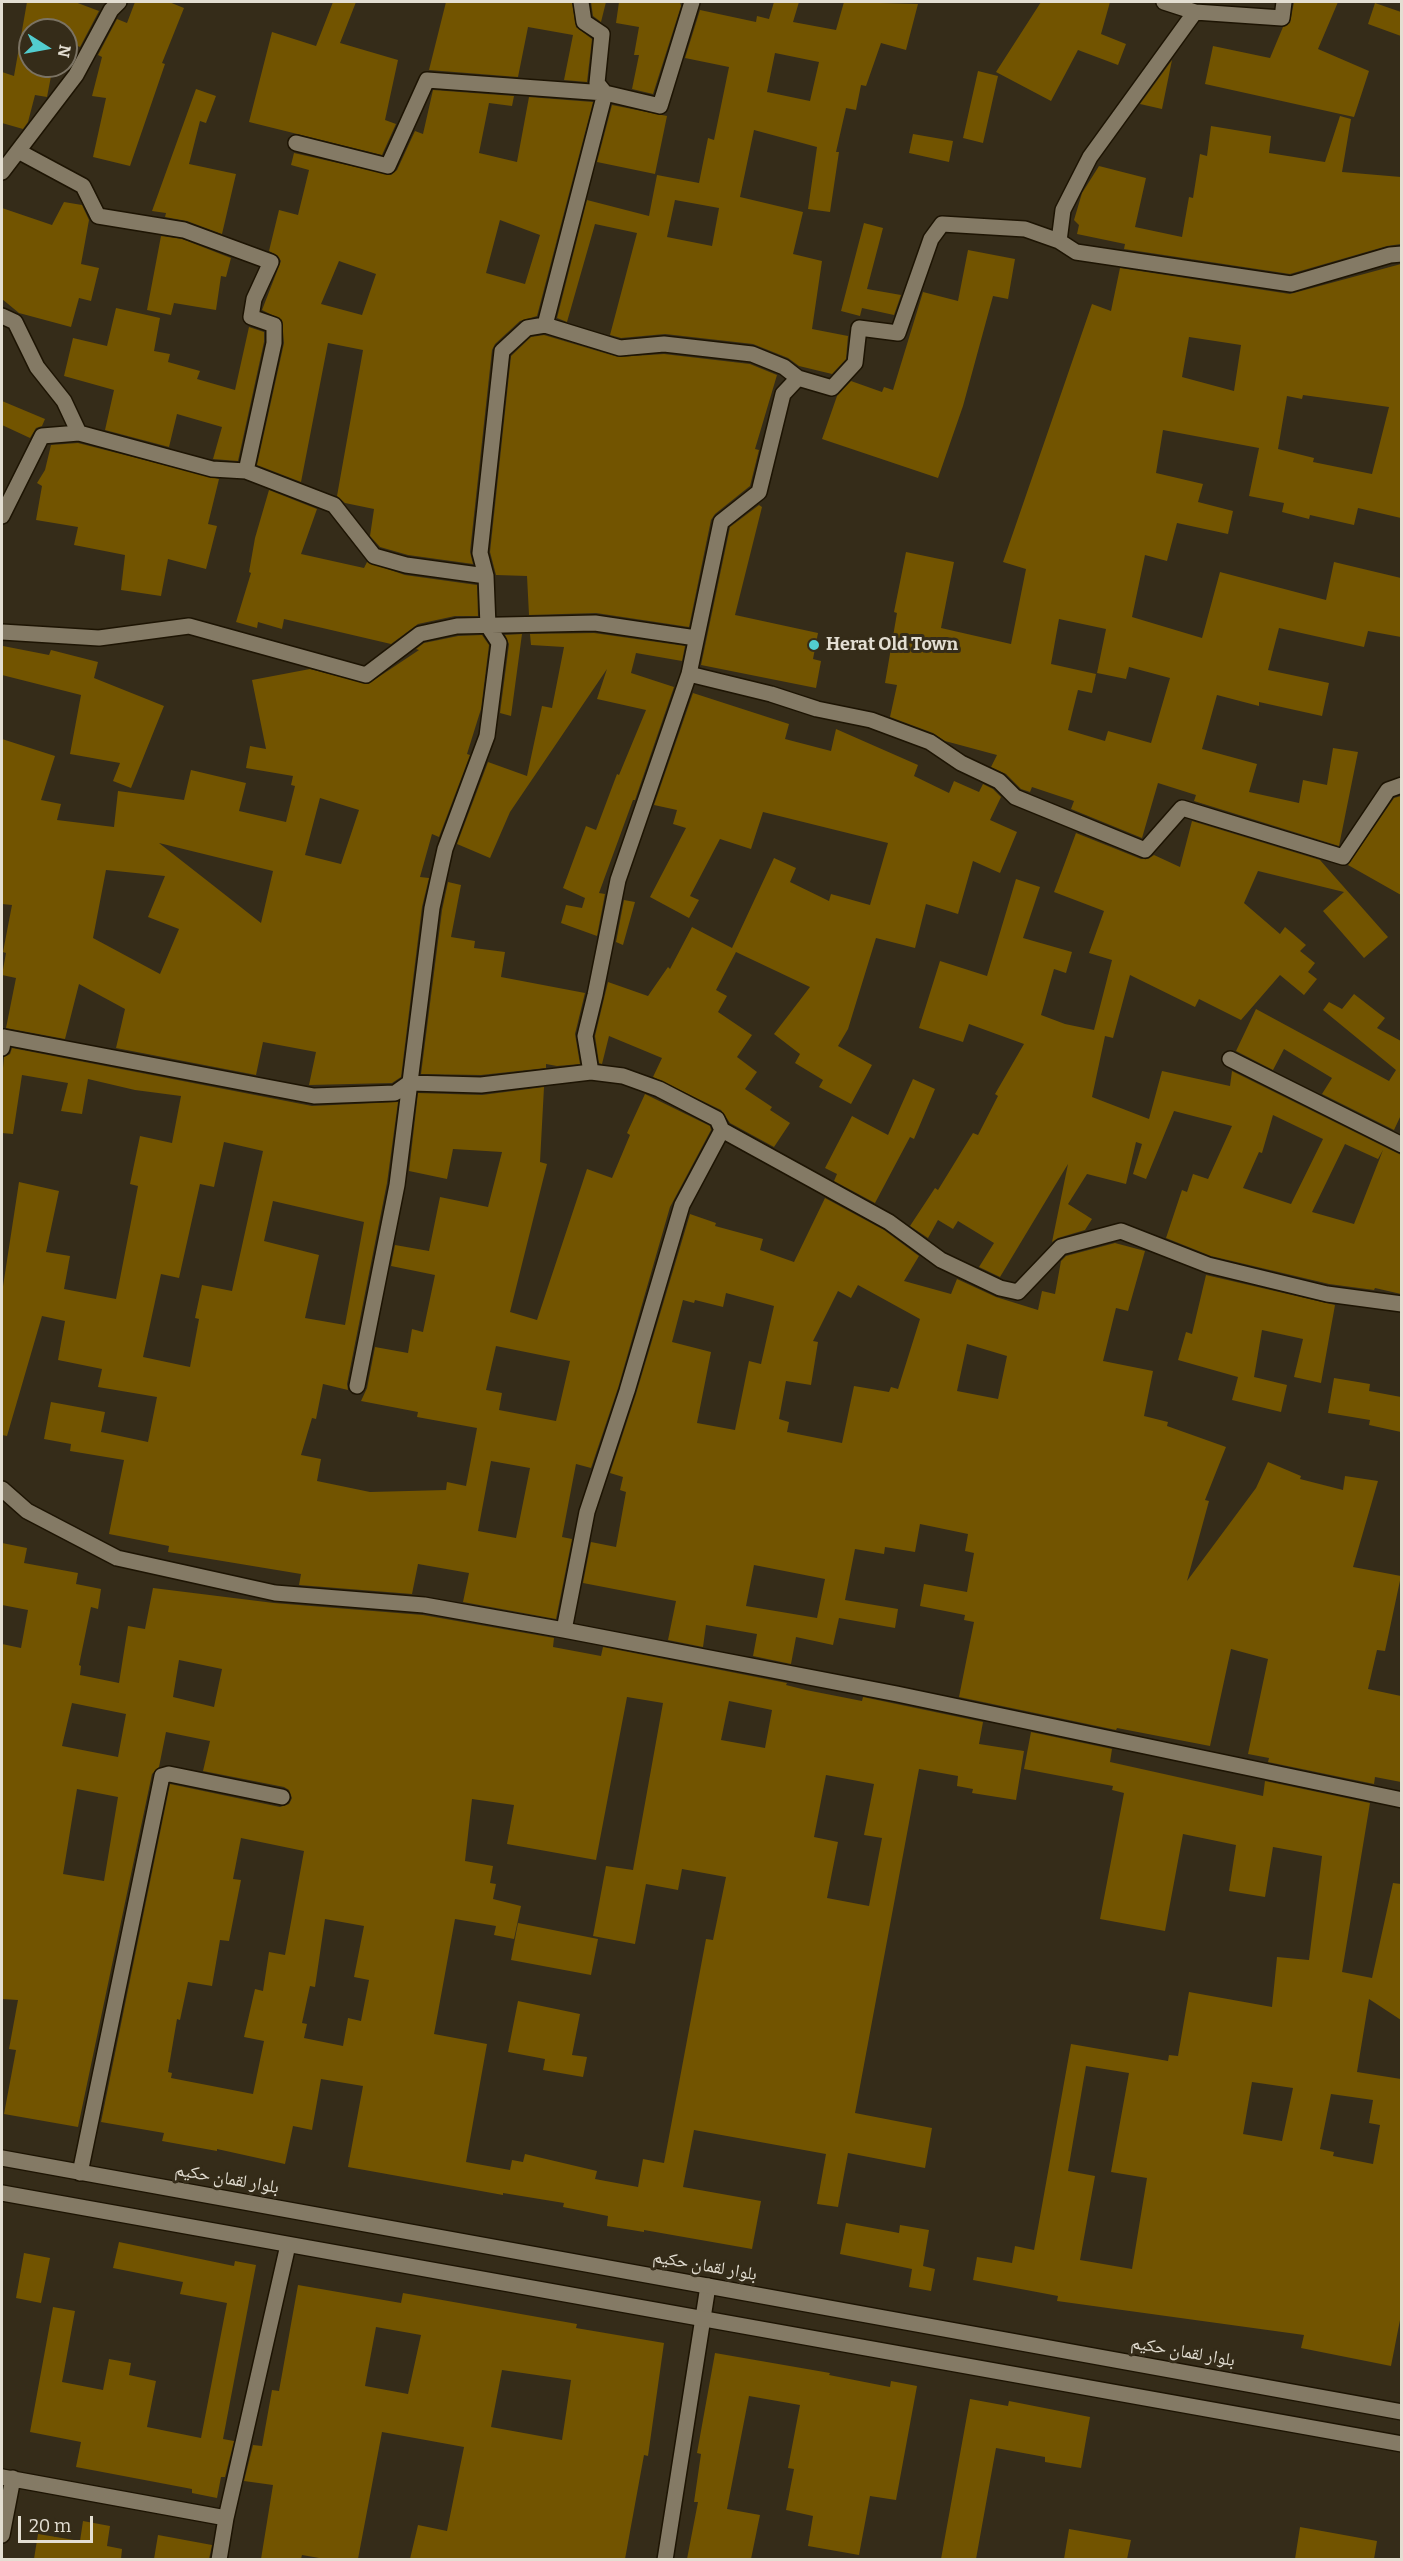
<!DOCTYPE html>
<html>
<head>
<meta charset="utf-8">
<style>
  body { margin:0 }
  #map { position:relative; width:1403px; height:2561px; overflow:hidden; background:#352c19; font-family:Bitter,serif }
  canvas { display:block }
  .frame { position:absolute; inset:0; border:3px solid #e3ded2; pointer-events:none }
  .north { position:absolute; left:18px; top:18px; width:60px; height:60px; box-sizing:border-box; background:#352c19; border:2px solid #7b7363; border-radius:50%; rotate:101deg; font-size:16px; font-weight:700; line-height:24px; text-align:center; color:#e3ded2 }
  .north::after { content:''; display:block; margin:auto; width:21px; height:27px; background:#52cdcf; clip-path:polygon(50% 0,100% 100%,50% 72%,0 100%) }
  .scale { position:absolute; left:18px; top:2516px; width:75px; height:27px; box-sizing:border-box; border:3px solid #e3ded2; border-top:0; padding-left:8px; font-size:18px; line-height:21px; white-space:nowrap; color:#e3ded2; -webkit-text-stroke:4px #352c19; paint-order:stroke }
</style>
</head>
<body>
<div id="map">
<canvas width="1403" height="2561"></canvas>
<div class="frame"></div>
<div class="north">N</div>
<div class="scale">20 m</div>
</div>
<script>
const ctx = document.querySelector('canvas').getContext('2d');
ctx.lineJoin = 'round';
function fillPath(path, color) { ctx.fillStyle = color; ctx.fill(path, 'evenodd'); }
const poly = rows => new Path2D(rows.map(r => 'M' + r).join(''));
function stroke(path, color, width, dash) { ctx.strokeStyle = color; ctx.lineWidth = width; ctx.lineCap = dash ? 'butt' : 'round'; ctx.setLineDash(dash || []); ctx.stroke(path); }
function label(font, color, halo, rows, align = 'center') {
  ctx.font = font + ' Bitter,"Noto Naskh Arabic",serif'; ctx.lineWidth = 6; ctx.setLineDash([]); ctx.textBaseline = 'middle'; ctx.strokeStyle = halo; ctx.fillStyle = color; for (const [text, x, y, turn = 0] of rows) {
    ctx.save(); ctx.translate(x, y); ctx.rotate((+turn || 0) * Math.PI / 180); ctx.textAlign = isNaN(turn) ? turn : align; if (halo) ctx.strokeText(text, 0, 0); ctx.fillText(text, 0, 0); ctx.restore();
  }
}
const building = poly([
  [27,2,75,2,99,11,80,47,66,41,66,30,30,30,30,66,53,66,47,97,35,95,28,122,23,129,2,123,2,72,14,76],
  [135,2,169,2,184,8,162,63,165,64,130,166,93,157,106,98,92,96,102,57,98,55,117,19,127,23],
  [333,2,356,2,340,43,398,60,385,120,396,124,382,155,249,122,272,32,316,46],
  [446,2,572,2,576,27,592,39,587,82,564,80,573,35,528,27,518,77,429,70],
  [591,2,606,2,601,22,593,16],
  [619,2,680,2,681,6,653,94,632,89,639,55,634,55,639,27,616,23],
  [774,2,799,2,793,22,836,30,844,2,918,4,906,50,881,43,866,86,861,85,856,110,846,108,836,152,839,152,830,212,808,209,817,147,754,130,740,197,803,212,793,254,822,261,812,329,848,336,846,359,832,374,799,366,788,358,753,344,665,334,621,338,610,335,637,233,595,224,567,322,557,318,587,200,649,216,657,175,699,183,708,138,714,140,729,67,685,58,700,10,756,22,757,16,769,19],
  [775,53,819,62,810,101,767,92],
  [675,200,719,208,712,246,667,237],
  [1041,2,1110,2,1101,34,1126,44,1118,65,1078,50,1051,101,996,72],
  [1294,2,1338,2,1318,49,1369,71,1354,117,1205,84,1213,46,1270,58,1283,27,1290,23],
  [1375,3,1401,12,1401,36,1368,24],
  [1172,60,1162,109,1140,104],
  [978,71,998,76,983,143,963,138],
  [196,89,216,96,206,123,200,121,189,164,236,174,222,234,187,221,165,217,166,213,152,211],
  [433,90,514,96,512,106,489,103,479,153,517,162,529,97,593,102,537,316,520,321,495,344,492,350,470,552,473,564,408,555,380,547,370,536,374,509,345,503,337,496,363,350,328,343,301,482,257,465,284,343,282,320,262,310,281,261,278,256,269,251,279,210,298,215,309,170,291,165,294,153,391,175,397,170,415,131,423,134],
  [500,220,540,235,525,284,486,273],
  [339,261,376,274,362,315,321,304],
  [612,105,667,116,655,174,597,162],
  [1340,116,1351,119,1342,172,1401,177,1401,244,1387,246,1290,274,1124,249,1125,244,1077,234,1079,225,1074,220,1082,193,1099,166,1146,178,1135,227,1182,237,1189,197,1193,198,1200,154,1207,156,1211,126,1271,136,1269,153,1325,162],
  [913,134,953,141,949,162,909,153],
  [64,202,82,205,89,220,81,264,99,268,91,301,79,298,71,327,19,313,2,299,2,208,52,225],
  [864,223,883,228,867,289,901,295,894,315,862,308,860,316,841,311],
  [161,236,182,239,231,258,226,277,221,276,216,310,174,303,171,315,147,310],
  [968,250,1015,259,1008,299,993,296,963,406,938,478,822,439,837,396,851,381,882,392,884,387,893,390,923,292,958,301],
  [1401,264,1401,518,1358,508,1354,525,1310,515,1309,519,1282,512,1284,503,1249,496,1259,448,1163,430,1156,473,1203,484,1198,502,1233,511,1228,534,1177,523,1167,561,1145,555,1132,617,1202,638,1220,572,1326,600,1334,562,1401,578,1401,637,1368,631,1364,647,1279,628,1268,670,1329,683,1322,716,1259,702,1259,706,1217,695,1202,749,1257,764,1249,792,1299,803,1303,780,1327,785,1333,748,1358,752,1339,846,1194,801,1196,795,1158,783,1142,838,1071,809,1074,801,1032,787,1030,792,1021,789,1006,774,991,767,997,755,945,741,933,733,890,717,897,685,885,683,897,613,894,612,906,552,954,562,941,628,1011,644,1026,569,1003,562,1092,304,1111,311,1120,268,1290,294],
  [1189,337,1241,345,1234,391,1182,377],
  [1303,395,1389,407,1372,474,1313,462,1314,458,1278,449,1287,396,1302,399],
  [1059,619,1106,629,1097,673,1126,679,1129,667,1170,678,1151,743,1108,731,1105,741,1068,730,1078,690,1092,693,1096,674,1051,664],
  [116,308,160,318,154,351,170,354,168,362,200,371,197,379,235,390,249,327,264,332,264,342,238,461,213,459,222,427,177,414,169,447,105,430,114,390,64,376,73,338,107,346],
  [544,335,618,357,664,354,750,364,777,375,755,449,759,450,750,486,715,514,711,520,689,627,596,613,529,615,527,576,496,575,490,552,511,356,531,337],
  [2,401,45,419,42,426,36,428,30,438,2,425],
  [78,443,219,479,208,524,217,526,206,569,168,559,161,596,121,590,125,555,74,545,78,527,36,520,42,486,37,483,45,470,51,445],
  [269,490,317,509,301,554,364,568,367,562,405,575,477,585,478,616,455,616,418,624,391,644,284,619,282,629,258,622,257,628,236,622,251,573,249,572,255,538],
  [759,505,762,507,735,615,818,633,813,659,821,661,816,688,701,665,730,527],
  [594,633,685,646,682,661,636,653,631,673,674,687,635,800,633,800,599,893,605,894,597,936,561,923,566,905,582,908,585,898,563,888,586,826,596,830,617,774,619,775,646,710,597,699,607,669,510,812,490,858,457,844,488,762,527,776,542,706,552,708,564,647,531,645,530,634],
  [522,634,511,716,500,713,509,644,505,635],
  [482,635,489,645,481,709,467,754,470,755,439,837,432,834,420,877,429,878,422,907,401,1077,392,1083,309,1085,316,1052,263,1042,256,1075,116,1048,125,1009,79,984,65,1039,6,1028,16,978,2,975,6,953,3,952,12,905,2,904,2,739,55,756,41,800,61,804,57,820,114,827,118,791,184,800,191,770,246,783,239,811,286,822,295,786,291,785,293,776,246,768,250,746,266,749,252,680,310,669,368,684,419,650,416,649,424,643,458,636],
  [320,798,359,810,341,864,305,855],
  [159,843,273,871,261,923,205,879],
  [106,870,165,876,148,917,179,929,160,974,93,938],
  [3,646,49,655,51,650,98,662,94,678,164,706,131,788,113,781,120,763,70,754,81,695,2,675],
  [693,693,789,724,785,739,831,751,836,729,918,765,914,776,949,793,954,781,979,792,983,784,993,789,1001,797,990,820,1017,832,1000,873,973,861,958,914,926,904,915,948,876,938,848,1029,838,1046,872,1065,851,1104,819,1087,823,1080,795,1063,800,1054,774,1034,810,987,736,952,716,990,727,996,718,1012,752,1035,737,1057,757,1072,745,1089,772,1107,770,1110,790,1123,774,1147,730,1123,721,1110,653,1077,662,1058,609,1036,602,1064,599,1063,595,1036,608,982,648,996,668,967,670,969,692,927,732,948,774,858,796,868,790,882,829,901,831,894,870,905,888,843,763,812,751,849,720,839,690,896,699,900,689,918,650,897,686,828,673,824,677,810,654,805],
  [1401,796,1401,895,1348,865,1394,798],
  [1192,821,1320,860,1388,937,1364,958,1323,911,1344,892,1258,871,1244,903,1280,934,1285,927,1306,945,1300,951,1315,963,1308,972,1317,979,1304,995,1280,975,1241,1020,1199,999,1195,1007,1130,975,1113,1038,1105,1036,1092,1097,1149,1119,1162,1071,1230,1086,1232,1071,1401,1155,1401,1294,1375,1288,1374,1290,1329,1284,1211,1256,1166,1238,1182,1190,1187,1192,1193,1174,1208,1179,1232,1126,1174,1111,1146,1179,1133,1174,1142,1144,1136,1142,1126,1184,1087,1174,1068,1204,1092,1219,1085,1230,1058,1238,1052,1242,1068,1164,1000,1277,979,1267,994,1243,958,1221,953,1229,938,1220,928,1238,910,1226,935,1188,938,1190,973,1133,978,1135,998,1096,995,1094,1024,1044,969,1024,963,1042,919,1028,940,961,987,976,1016,879,1040,887,1023,938,1072,952,1066,973,1054,969,1041,1015,1065,1024,1094,1030,1112,960,1089,953,1104,911,1054,892,1076,833,1141,859,1148,859,1154,855,1180,867],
  [1273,1115,1323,1139,1291,1204,1243,1188,1259,1152,1262,1153],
  [1345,1144,1378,1159,1383,1150,1354,1224,1312,1212],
  [448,882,461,885,451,937,475,941,474,948,505,952,501,977,585,993,575,1034,580,1064,557,1066,546,1064,546,1068,481,1075,421,1074,442,910],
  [624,900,635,902,623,945,616,942],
  [1354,994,1385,1018,1377,1028,1401,1041,1401,1115,1394,1130,1322,1094,1332,1078,1284,1049,1273,1070,1236,1051,1256,1009,1389,1081,1396,1070,1323,1010,1329,1002,1342,1009],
  [12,1048,312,1106,398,1102,387,1183,347,1384,348,1390,323,1384,316,1419,312,1418,301,1455,321,1459,317,1481,370,1492,446,1490,447,1482,466,1486,477,1428,417,1417,418,1412,361,1401,367,1388,375,1347,408,1353,412,1329,423,1332,435,1275,391,1266,395,1245,429,1251,440,1197,488,1207,502,1152,453,1149,447,1179,409,1171,418,1093,482,1095,544,1087,540,1162,547,1164,510,1312,537,1320,587,1169,612,1178,630,1135,627,1133,645,1094,710,1126,711,1130,670,1207,618,1388,591,1468,576,1464,562,1537,572,1539,556,1619,463,1602,469,1573,418,1564,412,1594,299,1585,301,1574,168,1552,169,1546,109,1534,124,1460,70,1451,71,1444,44,1439,51,1402,105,1412,101,1432,148,1442,157,1397,98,1387,102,1369,58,1360,65,1321,42,1316,7,1436,2,1435,2,1293,19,1182,59,1191,46,1252,70,1256,64,1289,116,1299,138,1186,130,1184,140,1136,172,1143,181,1096,135,1090,88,1079,82,1114,61,1111,68,1083,22,1075,13,1134,2,1133,2,1079,4,1057,10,1054],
  [224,1142,263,1151,232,1291,202,1285,195,1318,199,1319,190,1367,143,1357,161,1274,179,1278,200,1184,214,1187],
  [273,1201,364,1222,345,1325,305,1318,319,1255,264,1241],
  [496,1346,570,1361,556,1421,499,1410,502,1393,486,1390],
  [491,1461,530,1468,516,1538,478,1531],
  [913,1079,935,1089,914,1139,910,1137,875,1203,834,1181,837,1174,825,1168,852,1116,888,1135],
  [825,1198,884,1230,919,1256,904,1281,951,1294,957,1279,996,1297,1038,1310,1042,1291,1055,1294,1061,1261,1066,1256,1115,1243,1145,1251,1128,1311,1116,1308,1103,1361,1153,1371,1144,1416,1168,1422,1167,1426,1226,1447,1205,1500,1209,1501,1187,1581,1256,1488,1268,1462,1301,1476,1300,1479,1343,1490,1345,1476,1378,1481,1353,1567,1401,1576,1385,1651,1377,1650,1368,1689,1401,1696,1401,1782,1375,1777,1374,1784,1268,1762,1269,1758,1248,1754,1268,1659,1231,1649,1210,1746,1117,1728,1116,1730,959,1697,974,1622,964,1620,965,1615,920,1606,924,1584,967,1592,974,1553,965,1551,968,1534,920,1524,915,1552,885,1547,884,1554,855,1549,845,1600,898,1609,895,1628,839,1618,833,1645,796,1637,791,1664,753,1656,757,1634,706,1625,703,1647,668,1640,676,1601,583,1583,591,1542,616,1547,626,1492,620,1490,623,1477,610,1473,636,1394,690,1214,716,1223,715,1226,763,1239,760,1250,794,1262],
  [858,1285,920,1319,898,1389,891,1387,889,1392,854,1386,842,1443,787,1432,789,1422,779,1419,786,1381,811,1385,818,1342,813,1341,838,1291,851,1298],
  [726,1293,774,1306,761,1364,749,1361,735,1430,697,1423,711,1352,672,1342,683,1300,694,1303,695,1300,723,1307],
  [967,1344,1007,1356,998,1399,957,1391],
  [754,1565,825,1579,817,1618,746,1606],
  [1206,1275,1335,1305,1321,1383,1294,1377,1303,1339,1262,1330,1254,1377,1287,1385,1281,1412,1232,1400,1238,1377,1178,1360,1186,1332,1192,1334],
  [1334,1378,1370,1384,1369,1391,1401,1397,1401,1432,1369,1425,1370,1420,1328,1413],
  [2,1543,27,1548,24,1563,78,1573,76,1584,101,1589,98,1609,91,1607,79,1665,81,1666,80,1675,119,1683,128,1626,145,1629,153,1588,274,1603,423,1615,554,1638,553,1647,601,1656,603,1647,787,1683,786,1685,806,1690,862,1701,863,1697,983,1722,979,1744,1024,1751,1016,1800,972,1793,973,1789,957,1786,958,1776,919,1769,855,2113,932,2128,925,2168,848,2153,838,2207,817,2204,826,2154,694,2130,683,2187,761,2201,752,2249,644,2230,644,2232,607,2226,608,2216,563,2207,564,2203,503,2193,503,2195,348,2167,363,2086,321,2079,312,2130,293,2126,285,2164,217,2149,217,2151,162,2141,164,2133,101,2122,170,1784,280,1807,289,1804,292,1798,289,1790,284,1787,203,1771,210,1741,166,1732,159,1767,152,1774,78,2127,4,2114,16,2050,9,2049,18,2000,2,1999,2,1644,21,1648,28,1610,2,1605],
  [179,1660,222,1669,214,1707,173,1697],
  [627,1697,663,1703,633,1870,606,1866,593,1936,635,1944,646,1884,678,1890,682,1869,726,1877,713,1940,706,1939,664,2163,643,2159,638,2187,595,2179,597,2171,525,2154,523,2162,512,2160,510,2170,466,2162,487,2044,434,2034,455,1919,496,1926,494,1935,514,1939,521,1906,493,1899,496,1884,490,1883,493,1866,465,1861,472,1799,514,1805,507,1844,596,1860],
  [729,1701,772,1710,765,1748,721,1740],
  [72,1703,126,1714,118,1757,62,1746],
  [826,1775,874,1784,864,1835,882,1838,869,1906,827,1898,838,1842,814,1837],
  [77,1789,118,1797,104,1881,63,1874],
  [241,1838,304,1851,285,1955,269,1952,263,1991,255,1989,244,2037,264,2041,253,2094,171,2078,172,2073,168,2072,177,2019,180,2020,188,1982,212,1986,220,1940,229,1941,241,1880,233,1879],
  [325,1919,364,1926,354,1977,369,1980,361,2021,348,2018,343,2046,304,2038,307,2024,302,2023,310,1986,315,1987],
  [1031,1732,1112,1749,1110,1762,1263,1796,1265,1781,1370,1803,1342,1972,1372,1978,1393,1883,1401,1884,1401,2020,1369,1999,1357,2072,1401,2079,1401,2315,1391,2366,1301,2348,1304,2335,1057,2301,1058,2296,973,2280,977,2257,1012,2263,1015,2246,1034,2250,1071,2044,1168,2061,1169,2055,1178,2056,1189,1992,1272,2007,1277,1957,1309,1960,1322,1856,1273,1847,1265,1897,1229,1891,1236,1845,1183,1834,1165,1931,1100,1919,1124,1793,1112,1790,1113,1786,1024,1769],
  [1086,2066,1129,2073,1111,2172,1147,2178,1132,2269,1080,2260,1095,2176,1068,2171],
  [1252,2082,1293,2088,1282,2141,1243,2134],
  [1331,2094,1373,2100,1369,2123,1380,2125,1373,2164,1333,2156,1334,2152,1320,2149],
  [518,1923,598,1939,591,1975,511,1960],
  [518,2001,580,2014,572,2055,587,2057,583,2077,543,2070,545,2059,508,2052],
  [846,2223,899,2233,900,2225,929,2230,923,2266,935,2269,931,2291,909,2287,912,2269,840,2254],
  [119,2242,234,2266,235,2261,256,2265,223,2439,234,2441,225,2477,221,2477,217,2498,192,2493,192,2489,76,2467,81,2442,30,2432,53,2307,75,2311,62,2382,103,2390,109,2359,131,2363,129,2375,156,2381,147,2427,201,2438,227,2303,180,2294,183,2282,113,2268],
  [24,2253,50,2258,41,2303,16,2298],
  [298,2285,401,2303,403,2293,577,2324,576,2328,664,2343,648,2456,644,2455,625,2559,410,2559,418,2525,447,2531,464,2447,382,2432,358,2559,325,2559,302,2555,301,2559,261,2559,273,2485,244,2481,253,2445,262,2446,272,2390,279,2391],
  [376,2327,421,2335,408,2394,365,2386],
  [502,2370,571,2380,562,2440,491,2427],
  [715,2353,830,2373,829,2375,890,2387,891,2381,917,2386,896,2500,870,2496,859,2555,808,2546,813,2516,786,2510,794,2469,788,2468,800,2405,749,2396,727,2509,760,2515,751,2559,687,2559,698,2502,694,2502,701,2454,697,2453],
  [970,2399,1008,2406,1009,2401,1090,2417,1081,2468,1045,2462,1045,2457,996,2448,976,2559,941,2559],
  [83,2521,110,2526,107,2546,122,2549,121,2559,34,2559,38,2534,80,2541],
  [1300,2527,1377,2541,1374,2559,1295,2559],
  [1069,2529,1131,2540,1127,2559,1064,2559],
  [158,2535,212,2545,209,2559,154,2559]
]);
const minor = poly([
  [1164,2,1195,12,1090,157,1063,210,1059,241,1076,252,1291,284,1390,255,1402,254],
  [1195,12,1282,18,1284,2],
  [296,143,388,166,427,80,605,93,660,106,692,2],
  [18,151,83,186,98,216,184,230,271,262,254,299,251,317,274,325,274,343,246,471],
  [2,172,76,75,111,10,119,2],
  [2,316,15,322,37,367,64,401,79,433,212,469,246,471,334,505,374,556,406,565,486,576],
  [545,325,605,93,597,83,602,34,584,22,581,2],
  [2,516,42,436,79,433],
  [2,632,99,638,189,626,366,675,420,634,457,626,595,623,696,638],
  [689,674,771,694,817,709,871,720,930,742,961,763,999,781,1015,797,1145,850,1182,808,1343,857,1388,790,1402,785],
  [2,1048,4,1037,314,1096,395,1093,409,1083,481,1085,591,1072,623,1076,659,1089,717,1119,722,1130,889,1222,941,1260,1000,1288,1018,1292,1061,1247,1121,1231,1208,1265,1327,1294,1402,1304],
  [1230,1059,1402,1145],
  [591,1072,585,1036,595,995,618,880,689,674,721,522,759,492,783,394,798,378],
  [357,1386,397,1185,432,908,445,849,487,736,499,643,488,626,486,576,480,553,502,351,527,328,545,325,620,348,664,344,752,354,784,367,798,378,832,388,855,363,859,328,898,333,931,239,942,224,1025,229,1059,241],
  [2,1489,27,1511,117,1558,275,1593,424,1605,564,1630,897,1694,1402,1800],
  [564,1630,587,1512,627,1391,682,1205,722,1130],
  [80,2173,162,1776,169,1774,282,1797],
  [2,2477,226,2518],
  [2,2535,13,2478],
  [219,2560,226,2518,288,2245],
  [665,2560,708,2286]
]);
const tertiary = poly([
  [2,2158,1402,2412],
  [2,2193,1402,2444]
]);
const markers = [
  [814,645,6,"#52cdcf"]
];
const poiNames = [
  ["Herat Old Town",826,645]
];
const streetNames = [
  ["بلوار لقمان حکیم",227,2179,10],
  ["بلوار لقمان حکیم",705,2266,10],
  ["بلوار لقمان حکیم",1183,2352,10]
];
fillPath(building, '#725400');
stroke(minor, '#1d1403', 18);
stroke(tertiary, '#1d1403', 18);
stroke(minor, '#847a65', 15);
stroke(tertiary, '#847a65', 15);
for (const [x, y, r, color] of markers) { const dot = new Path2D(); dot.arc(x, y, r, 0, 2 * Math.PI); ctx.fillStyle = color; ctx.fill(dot); stroke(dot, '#352c19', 2); }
label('bold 18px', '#e3ded2', '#352c19', poiNames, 'left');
label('18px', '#e3ded2', '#352c19', streetNames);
</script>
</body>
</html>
